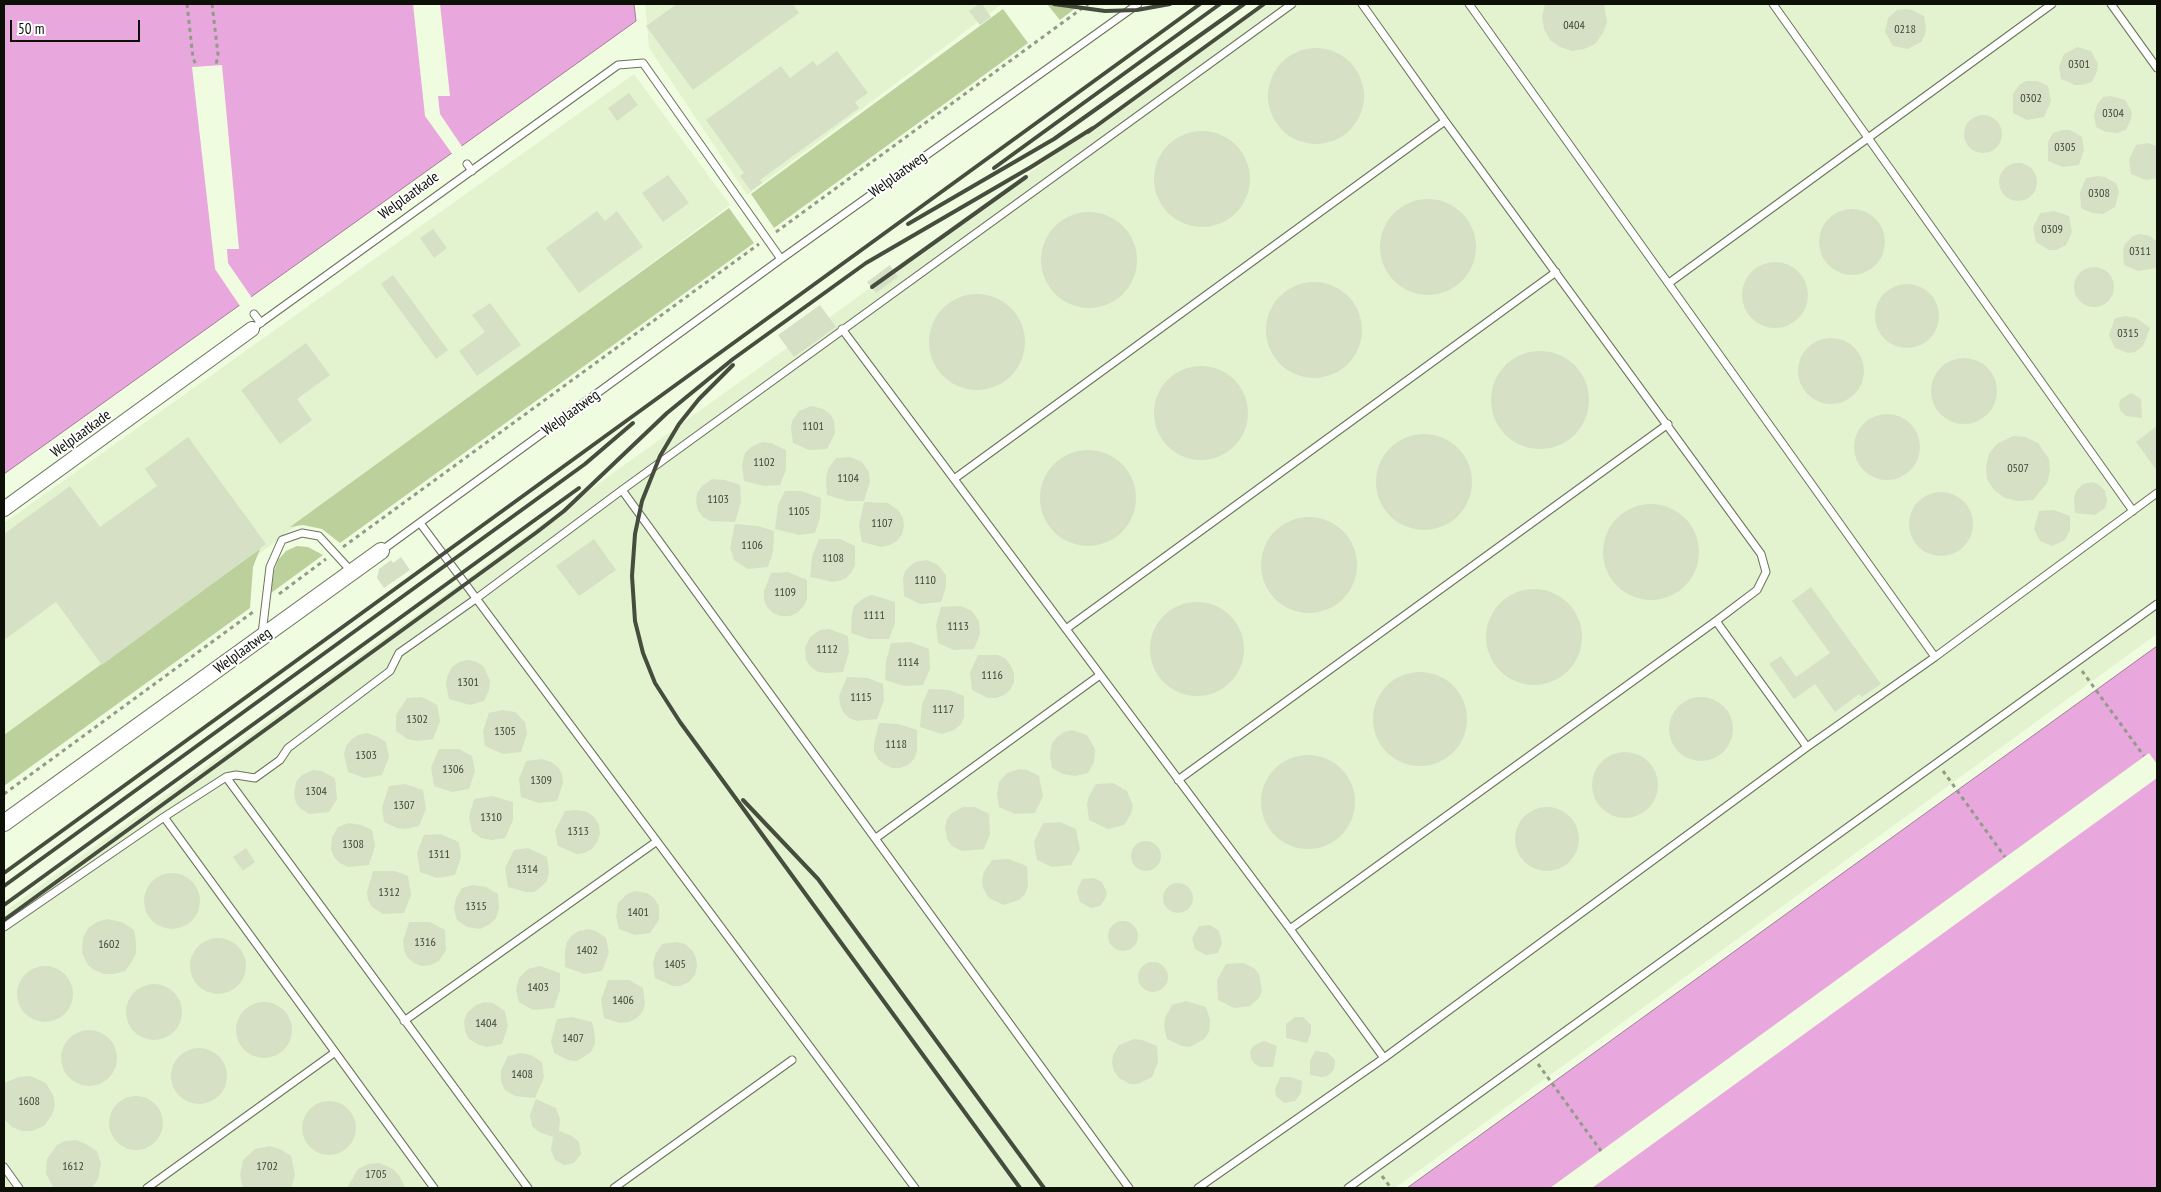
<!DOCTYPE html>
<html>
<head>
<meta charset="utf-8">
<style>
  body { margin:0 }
  #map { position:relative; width:2161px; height:1192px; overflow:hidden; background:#f0fcdf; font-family:"PT Sans Narrow",sans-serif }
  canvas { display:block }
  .frame { position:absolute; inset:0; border:5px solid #0c1007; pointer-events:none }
  .scale { position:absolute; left:10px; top:20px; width:130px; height:22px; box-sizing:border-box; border:2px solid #0c1007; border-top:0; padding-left:6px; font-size:15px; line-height:18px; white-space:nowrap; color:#0c1007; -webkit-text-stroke:4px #fff; paint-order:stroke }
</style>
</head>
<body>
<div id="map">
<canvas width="2161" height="1192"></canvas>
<div class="frame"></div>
<div class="scale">50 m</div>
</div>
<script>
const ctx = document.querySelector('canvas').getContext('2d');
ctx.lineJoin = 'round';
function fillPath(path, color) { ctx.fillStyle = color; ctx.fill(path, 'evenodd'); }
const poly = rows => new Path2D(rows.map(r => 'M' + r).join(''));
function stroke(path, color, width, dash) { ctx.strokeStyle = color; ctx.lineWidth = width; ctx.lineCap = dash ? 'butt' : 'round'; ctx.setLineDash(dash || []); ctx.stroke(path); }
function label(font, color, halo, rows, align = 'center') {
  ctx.font = font + ' "PT Sans Narrow",sans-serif'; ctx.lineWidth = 4; ctx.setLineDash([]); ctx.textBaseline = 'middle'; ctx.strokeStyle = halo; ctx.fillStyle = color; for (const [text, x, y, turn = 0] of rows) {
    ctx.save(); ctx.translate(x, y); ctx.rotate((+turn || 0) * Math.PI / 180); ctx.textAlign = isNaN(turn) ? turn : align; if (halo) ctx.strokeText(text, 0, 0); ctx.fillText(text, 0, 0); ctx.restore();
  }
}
const built = poly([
  [645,4,1002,4,747,195,649,48],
  [1264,4,2157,4,2157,634,1395,1188,4,1188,4,912],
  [634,74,730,205,4,743,4,523]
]);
const green = poly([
  [1047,4,1081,4,1060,20],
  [1003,9,1028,43,774,228,751,194],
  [729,208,754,243,340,543,322,529,303,525,290,527],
  [297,546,308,547,323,555,271,593,274,571,278,560,286,551],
  [260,549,253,567,250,608,4,786,4,735]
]);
const water = poly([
  [4,4,634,4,636,21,4,474,4,4],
  [2157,646,2157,1188,1407,1188,1548,1086,2157,646]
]);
const pier = poly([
  [413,4,440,4,450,96,438,96,440,114,463,148,453,155,425,116],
  [222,65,239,249,227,249,228,263,252,298,240,306,215,269,192,67],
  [2149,753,2157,764,2157,778,1592,1188,1550,1188]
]);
const building = poly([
  [677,4,793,4,799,13,693,90,646,26],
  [979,4,982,4,991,17,980,25,969,11],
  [1545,4,1604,4,1607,22,1603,33,1595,44,1584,49,1572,51,1560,47,1550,40,1544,29,1542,16],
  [1905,9,1912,10,1924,16,1926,27,1925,35,1921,42,1908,49,1893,46,1885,32,1888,18,1897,10],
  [2077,47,2091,51,2098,64,2097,71,2092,82,2082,85,2075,85,2061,79,2059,67,2064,54],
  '1268 96a48 48 0 1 1 96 0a48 48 0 1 1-96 0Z',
  [837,51,868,93,855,102,859,108,760,180,762,183,751,191,740,176,744,173,706,120,781,66,790,78,813,61,817,66],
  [2026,81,2037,81,2048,86,2051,101,2044,117,2027,120,2013,113,2013,94,2019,85],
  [629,93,638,105,617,121,608,108],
  [2111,96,2125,100,2132,112,2131,119,2126,130,2117,133,2106,132,2096,127,2094,115,2097,105,2103,97],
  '1964 134a19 19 0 1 1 38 0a19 19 0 1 1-38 0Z',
  [2062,130,2070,130,2082,137,2084,150,2079,165,2063,167,2048,161,2048,142,2053,133],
  '1154 179a48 48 0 1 1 96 0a48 48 0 1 1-96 0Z',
  [2148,143,2157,146,2157,178,2146,180,2131,174,2129,160,2136,145],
  '1999 182a19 19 0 1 1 38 0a19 19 0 1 1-38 0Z',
  [668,175,689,203,663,222,642,193],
  [2098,176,2105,177,2116,183,2119,192,2115,207,2103,214,2092,213,2081,208,2080,192,2086,178],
  '1380 247a48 48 0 1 1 96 0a48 48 0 1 1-96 0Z',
  '1819 242a33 33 0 1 1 66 0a33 33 0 1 1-66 0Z',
  [597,211,605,221,617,211,643,247,579,293,546,248],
  [2054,211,2069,216,2072,232,2066,245,2056,250,2049,250,2036,242,2033,228,2040,213],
  '1041 260a48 48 0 1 1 96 0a48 48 0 1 1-96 0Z',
  [433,229,447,248,434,258,420,238],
  [2140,234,2150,236,2157,242,2157,268,2138,271,2124,265,2123,250,2125,244,2133,236],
  '1742 295a33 33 0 1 1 66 0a33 33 0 1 1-66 0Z',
  [890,265,898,277,876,293,867,282],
  '2074 287a20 20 0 1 1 40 0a20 20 0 1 1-40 0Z',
  [393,275,448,350,436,359,381,284],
  '1266 330a48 48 0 1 1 96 0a48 48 0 1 1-96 0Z',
  '1875 316a32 32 0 1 1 64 0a32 32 0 1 1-64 0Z',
  '929 342a48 48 0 1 1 96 0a48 48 0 1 1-96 0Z',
  [490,303,521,345,477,376,459,351,485,332,472,315],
  [820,305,836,327,794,357,778,335],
  [2126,316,2136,318,2150,328,2143,346,2135,352,2128,353,2115,348,2109,335,2115,318],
  '1798 371a33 33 0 1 1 66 0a33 33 0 1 1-66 0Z',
  [306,343,330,375,297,399,312,420,280,444,241,390],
  '1491 400a49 49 0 1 1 98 0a49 49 0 1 1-98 0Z',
  '1931 391a33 33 0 1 1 66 0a33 33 0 1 1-66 0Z',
  '1154 413a47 47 0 1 1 94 0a47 47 0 1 1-94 0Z',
  [2131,393,2141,399,2142,418,2126,416,2120,410,2119,404,2121,399],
  [811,406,823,409,830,414,834,421,835,433,827,449,809,450,793,443,791,429,792,421,799,411],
  '1854 447a33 33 0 1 1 66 0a33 33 0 1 1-66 0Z',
  [2157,426,2157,471,2136,442],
  '1376 482a48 48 0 1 1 96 0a48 48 0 1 1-96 0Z',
  [2013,436,2025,437,2038,443,2049,459,2050,471,2047,483,2033,500,2018,501,2005,498,1994,490,1987,479,1986,467,1989,454,1997,444],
  [188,437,266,544,102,665,56,602,4,640,4,534,70,486,100,527,157,486,145,469],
  [762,442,771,443,786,450,786,470,780,485,764,486,744,481,742,465,745,453,751,447],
  '1040 498a48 48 0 1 1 96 0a48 48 0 1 1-96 0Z',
  [850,457,862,462,869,472,870,481,864,501,847,501,827,495,826,478,828,469,836,458],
  [712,479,725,480,740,485,741,502,735,522,710,521,703,517,698,510,696,502,697,493,702,486],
  [2092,482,2098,484,2105,491,2107,501,2105,508,2095,515,2075,513,2074,498,2076,491,2083,484],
  [785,491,801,491,821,498,820,518,815,533,799,535,775,529,778,505],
  '1909 524a32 32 0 1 1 64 0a32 32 0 1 1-64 0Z',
  [864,502,888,503,898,510,903,518,904,526,902,534,897,541,890,545,881,547,862,542,859,526],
  '1603 552a48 48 0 1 1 96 0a48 48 0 1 1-96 0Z',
  [2054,510,2070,516,2070,530,2065,540,2052,546,2040,541,2034,529,2039,511],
  '1261 565a48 48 0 1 1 96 0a48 48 0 1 1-96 0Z',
  [735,524,758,526,774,531,773,552,768,567,748,569,734,560,730,548],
  [594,539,616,570,579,596,556,566],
  [819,539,840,539,855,546,855,565,851,573,845,579,833,582,810,577,812,557],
  [401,557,410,570,384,588,377,578,379,569,391,560,393,563],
  [927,560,938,565,946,575,946,587,941,602,920,604,904,596,903,579,905,571,915,562],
  [788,572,807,580,807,600,803,607,797,613,790,616,781,616,773,613,767,607,764,600,764,591,771,573],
  [1811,587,1881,684,1862,697,1859,694,1835,712,1815,684,1794,699,1769,664,1781,656,1796,677,1830,653,1792,601],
  '1486 637a48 48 0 1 1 96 0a48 48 0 1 1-96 0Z',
  [872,595,895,602,895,623,889,639,869,639,851,633,852,614,854,606,864,598],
  '1150 649a47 47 0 1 1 94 0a47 47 0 1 1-94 0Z',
  [961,606,972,611,979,621,980,634,974,649,954,650,938,643,936,625,941,607],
  [829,629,848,636,849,652,843,672,827,673,818,672,811,667,806,660,805,648,810,637,820,630],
  [910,642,929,649,930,669,923,685,904,686,885,680,886,661,891,643],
  [978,655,998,655,1006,659,1011,666,1014,674,1014,682,1010,690,1004,695,996,698,988,698,972,690,970,673],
  [468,660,477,662,484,667,490,681,489,690,484,701,470,705,449,699,446,685,447,677,452,667,459,662],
  '1373 719a47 47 0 1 1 94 0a47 47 0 1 1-94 0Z',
  [847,677,868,678,883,684,884,700,877,719,857,721,849,718,843,712,840,704,839,696],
  [929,689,949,690,964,696,964,717,961,724,954,730,942,734,920,727,922,704],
  '1669 729a32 32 0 1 1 64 0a32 32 0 1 1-64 0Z',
  [422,697,437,705,440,721,433,739,417,741,407,739,396,731,396,715,407,698],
  [502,710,515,712,525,722,527,734,521,752,503,754,485,746,483,731,489,713],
  [879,723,898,724,917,730,917,751,914,759,908,765,900,768,892,768,884,764,878,759,874,751,874,743],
  [1072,730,1087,735,1095,749,1094,762,1088,773,1075,776,1063,774,1052,768,1050,755,1052,743,1057,737,1064,732],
  [367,733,376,736,386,742,389,757,382,775,365,778,348,772,344,754,346,746,352,739,358,735],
  [439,749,459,749,472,756,475,771,469,789,452,792,434,786,431,767],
  '1592 785a33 33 0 1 1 66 0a33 33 0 1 1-66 0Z',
  '1261 802a47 47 0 1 1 94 0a47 47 0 1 1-94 0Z',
  [542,759,551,762,558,767,562,774,563,783,557,801,539,803,521,797,519,779,526,761],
  [1019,769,1027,770,1039,776,1043,796,1035,813,1015,814,999,807,997,794,999,782,1007,773],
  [313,770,321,771,335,778,337,799,329,812,310,814,301,809,296,803,294,794,296,782,302,775],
  [1113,783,1127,791,1133,806,1131,814,1124,825,1108,829,1089,820,1087,804,1089,796,1096,784],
  [405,784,423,790,426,809,419,826,405,829,397,828,384,822,382,807,389,786],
  [492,796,513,802,513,820,505,838,492,840,481,838,472,831,469,817,474,799],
  '1515 839a32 32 0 1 1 64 0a32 32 0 1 1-64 0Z',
  [963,807,975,807,989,814,990,834,984,849,962,851,952,846,947,839,945,827,947,819,952,813],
  [577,810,587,812,594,817,599,825,600,834,597,842,592,849,584,853,577,854,558,846,555,831,565,811],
  [1060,822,1076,829,1080,849,1071,865,1052,867,1037,860,1034,842,1043,823],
  [349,823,361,825,372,830,375,846,369,865,348,867,340,863,334,857,331,849,332,837,338,827],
  [440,834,459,842,461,857,455,875,437,878,420,872,417,853,424,835],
  '1131 856a15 15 0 1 1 30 0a15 15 0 1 1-30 0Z',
  [246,848,255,862,243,871,233,857],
  [528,848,547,857,549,872,547,881,541,887,534,892,526,892,508,887,505,868,514,850],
  [1008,859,1027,866,1028,886,1025,894,1019,900,1004,905,989,898,983,888,982,880,984,872,992,860],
  [373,871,395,871,408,876,411,895,404,913,383,914,372,907,368,900,367,892],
  '144 901a28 28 0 1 1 56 0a28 28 0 1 1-56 0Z',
  [1094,878,1102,882,1107,893,1105,899,1100,906,1091,908,1080,902,1077,891,1082,879],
  '1163 898a15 15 0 1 1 30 0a15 15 0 1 1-30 0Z',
  [473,885,486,887,498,894,499,908,496,918,490,924,480,929,467,927,457,920,454,909,456,898,462,888],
  [635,891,647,893,654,898,659,906,659,920,650,933,635,935,619,929,616,916,618,903,627,894],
  [107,919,122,922,134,930,136,943,136,953,131,963,125,971,114,974,104,974,94,970,88,965,82,953,83,938,88,928,97,922],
  '1108 936a15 15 0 1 1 30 0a15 15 0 1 1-30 0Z',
  [409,922,430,922,445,930,446,950,439,961,431,965,421,966,414,963,407,957,404,950,403,941],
  [1210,925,1219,931,1222,943,1218,953,1206,955,1195,949,1192,938,1199,926],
  [588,929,596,931,606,938,609,953,602,971,584,974,565,967,565,950,567,942,572,935,579,931],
  '190 966a28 28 0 1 1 56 0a28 28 0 1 1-56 0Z',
  [676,942,685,944,692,950,696,958,697,966,695,975,689,982,680,986,673,986,655,978,653,964,655,955,662,944],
  '1138 977a15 15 0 1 1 30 0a15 15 0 1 1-30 0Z',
  [1243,963,1254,968,1259,974,1262,990,1259,998,1250,1006,1234,1008,1218,1000,1217,980,1226,964],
  [540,966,560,973,560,990,554,1008,533,1010,519,1002,516,990,519,978,528,969],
  '17 994a28 28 0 1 1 56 0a28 28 0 1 1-56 0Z',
  [608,980,629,980,643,988,645,1003,643,1011,637,1018,629,1022,620,1023,604,1018,601,1000],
  '126 1012a28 28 0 1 1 56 0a28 28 0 1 1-56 0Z',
  [1186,1001,1206,1007,1210,1020,1209,1032,1204,1039,1190,1047,1182,1046,1167,1039,1164,1026,1165,1018,1172,1005],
  [485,1002,493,1003,505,1011,508,1026,502,1044,487,1047,479,1045,469,1039,465,1031,464,1021,467,1013,476,1005],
  '236 1030a28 28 0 1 1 56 0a28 28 0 1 1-56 0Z',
  [572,1017,592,1022,595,1036,595,1044,591,1052,577,1061,568,1060,554,1053,551,1041,557,1019],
  [1295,1017,1303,1017,1311,1025,1311,1032,1307,1043,1286,1038,1286,1024],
  '61 1058a28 28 0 1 1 56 0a28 28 0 1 1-56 0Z',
  [1134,1039,1142,1040,1157,1046,1158,1062,1152,1077,1138,1084,1130,1084,1119,1078,1114,1071,1112,1064,1113,1055,1119,1045],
  [1264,1041,1277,1046,1273,1067,1260,1067,1255,1064,1251,1059,1250,1052,1253,1046],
  '171 1076a28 28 0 1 1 56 0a28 28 0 1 1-56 0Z',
  [1315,1051,1328,1053,1335,1060,1334,1070,1327,1076,1321,1077,1310,1075,1310,1061],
  [521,1053,531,1055,542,1062,544,1077,535,1098,515,1096,505,1090,501,1082,501,1070,508,1056],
  [30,1076,46,1083,53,1095,55,1105,52,1115,44,1126,32,1131,22,1131,12,1127,4,1119,4,1083,19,1077],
  [1280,1077,1290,1077,1302,1081,1301,1093,1295,1101,1284,1103,1276,1096,1275,1089],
  '109 1123a27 27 0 1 1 54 0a27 27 0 1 1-54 0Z',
  [536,1099,556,1108,560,1119,559,1131,572,1136,579,1142,581,1154,574,1163,564,1165,555,1160,551,1150,553,1137,539,1132,532,1126,530,1115],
  '302 1128a27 27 0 1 1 54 0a27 27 0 1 1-54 0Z',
  [76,1140,86,1144,97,1151,101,1164,98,1179,92,1188,54,1188,46,1174,47,1159,57,1145,65,1141],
  [270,1146,280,1149,291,1156,295,1175,291,1188,243,1188,240,1175,243,1160,255,1149],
  [379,1163,393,1169,400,1177,405,1188,347,1188,358,1169,368,1164]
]);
const path = poly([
  [187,4,193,58,197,67],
  [212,4,218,54,216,65],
  [776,232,1088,4],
  [343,547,759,244],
  [279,594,326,559],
  [2082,671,2144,756],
  [1943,771,2005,857],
  [4,794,253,612],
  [1538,1064,1601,1151],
  [1382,1176,1391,1188]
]);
const service = poly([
  [1469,4,1935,657],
  [1773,4,2133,511],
  [2111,4,2157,68],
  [467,164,472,171],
  [1669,283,2052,4],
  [254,314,261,323],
  [252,329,618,65,643,63,781,259],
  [842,329,1290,929,1384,1058],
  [954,479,1445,121],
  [622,490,1129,1188],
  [420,523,915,1188],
  [381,551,781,259,1138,4],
  [1716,621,1807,747],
  [1066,629,1556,272],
  [262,634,270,567,282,540,302,533,319,536,352,572],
  [226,777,528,1188],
  [1178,780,1668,424],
  [164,817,434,1188],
  [876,838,1100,675],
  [4,927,164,817,226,777,236,775,255,778,280,760,288,748,390,671,399,653,477,598,622,490,1292,4],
  [1290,929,1716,621,1757,590,1766,572,1761,554,1445,121,1362,4],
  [404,1021,653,844],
  [4,1167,19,1188],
  [147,1188,334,1053],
  [614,1188,792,1060],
  [1198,1188,1384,1058,1807,747,1935,657,2157,493],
  [1348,1188,2157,604]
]);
const minor = poly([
  [4,509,252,329]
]);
const tertiary = poly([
  [4,823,381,551]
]);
const rail = poly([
  [1054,4,1105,11,1137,10,1170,4],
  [1088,132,1264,4],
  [994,168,1220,4],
  [908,224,1054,139,1244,4],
  [872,287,1026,177],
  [733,365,699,399,679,424,660,456,642,501,635,534,632,576,635,621,643,653,655,683,680,722,1020,1188],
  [743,800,818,879,1044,1188],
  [4,873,1200,4],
  [4,886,585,464,633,423],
  [4,905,579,488],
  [4,920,537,532,564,511,667,413,733,359,866,263,1031,167,1093,128]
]);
const numberNames = [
  ["0404",1574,26],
  ["0218",1905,30],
  ["0301",2079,65],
  ["0302",2031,99],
  ["0304",2113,114],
  ["0305",2065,148],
  ["0308",2099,194],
  ["0309",2052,230],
  ["0311",2140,252],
  ["0315",2128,334],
  ["1101",813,427],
  ["1102",764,463],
  ["0507",2018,469],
  ["1104",848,479],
  ["1103",718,500],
  ["1105",799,512],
  ["1107",882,524],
  ["1106",752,546],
  ["1108",833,559],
  ["1110",925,581],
  ["1109",785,593],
  ["1111",874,616],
  ["1113",958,627],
  ["1112",827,650],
  ["1114",908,663],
  ["1116",992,676],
  ["1301",468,683],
  ["1115",861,698],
  ["1117",943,710],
  ["1302",417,720],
  ["1305",505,732],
  ["1118",896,745],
  ["1303",366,756],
  ["1306",453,770],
  ["1309",541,781],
  ["1304",316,792],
  ["1307",404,806],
  ["1310",491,818],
  ["1313",578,832],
  ["1308",353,845],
  ["1311",439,855],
  ["1314",527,870],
  ["1312",389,893],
  ["1315",476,907],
  ["1401",638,913],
  ["1316",425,943],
  ["1602",109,945],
  ["1402",587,951],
  ["1405",675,965],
  ["1403",538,988],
  ["1406",623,1001],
  ["1404",486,1024],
  ["1407",573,1039],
  ["1408",522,1075],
  ["1608",29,1102],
  ["1612",73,1167],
  ["1702",267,1167],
  ["1705",376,1175]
];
const streetNames = [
  ["Welplaatweg",898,175,-36],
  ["Welplaatkade",409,196,-36],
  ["Welplaatweg",571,413,-36],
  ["Welplaatkade",81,434,-36],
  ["Welplaatweg",243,651,-36]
];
fillPath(built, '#e4f3cf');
fillPath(green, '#bbd09b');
fillPath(water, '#e8a7dd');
stroke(water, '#a67a9d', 1);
fillPath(pier, '#f0fcdf');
fillPath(building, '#d5e0c5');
stroke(service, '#69735b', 9);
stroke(minor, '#69735b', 16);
stroke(tertiary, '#69735b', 18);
stroke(path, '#929b86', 3, [4, 4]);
stroke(service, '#fff', 7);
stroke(minor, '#fff', 14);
stroke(tertiary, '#fff', 16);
stroke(rail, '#464c3e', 4);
label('12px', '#3e4436', null, numberNames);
label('15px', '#0c1007', '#fff', streetNames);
</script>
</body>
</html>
